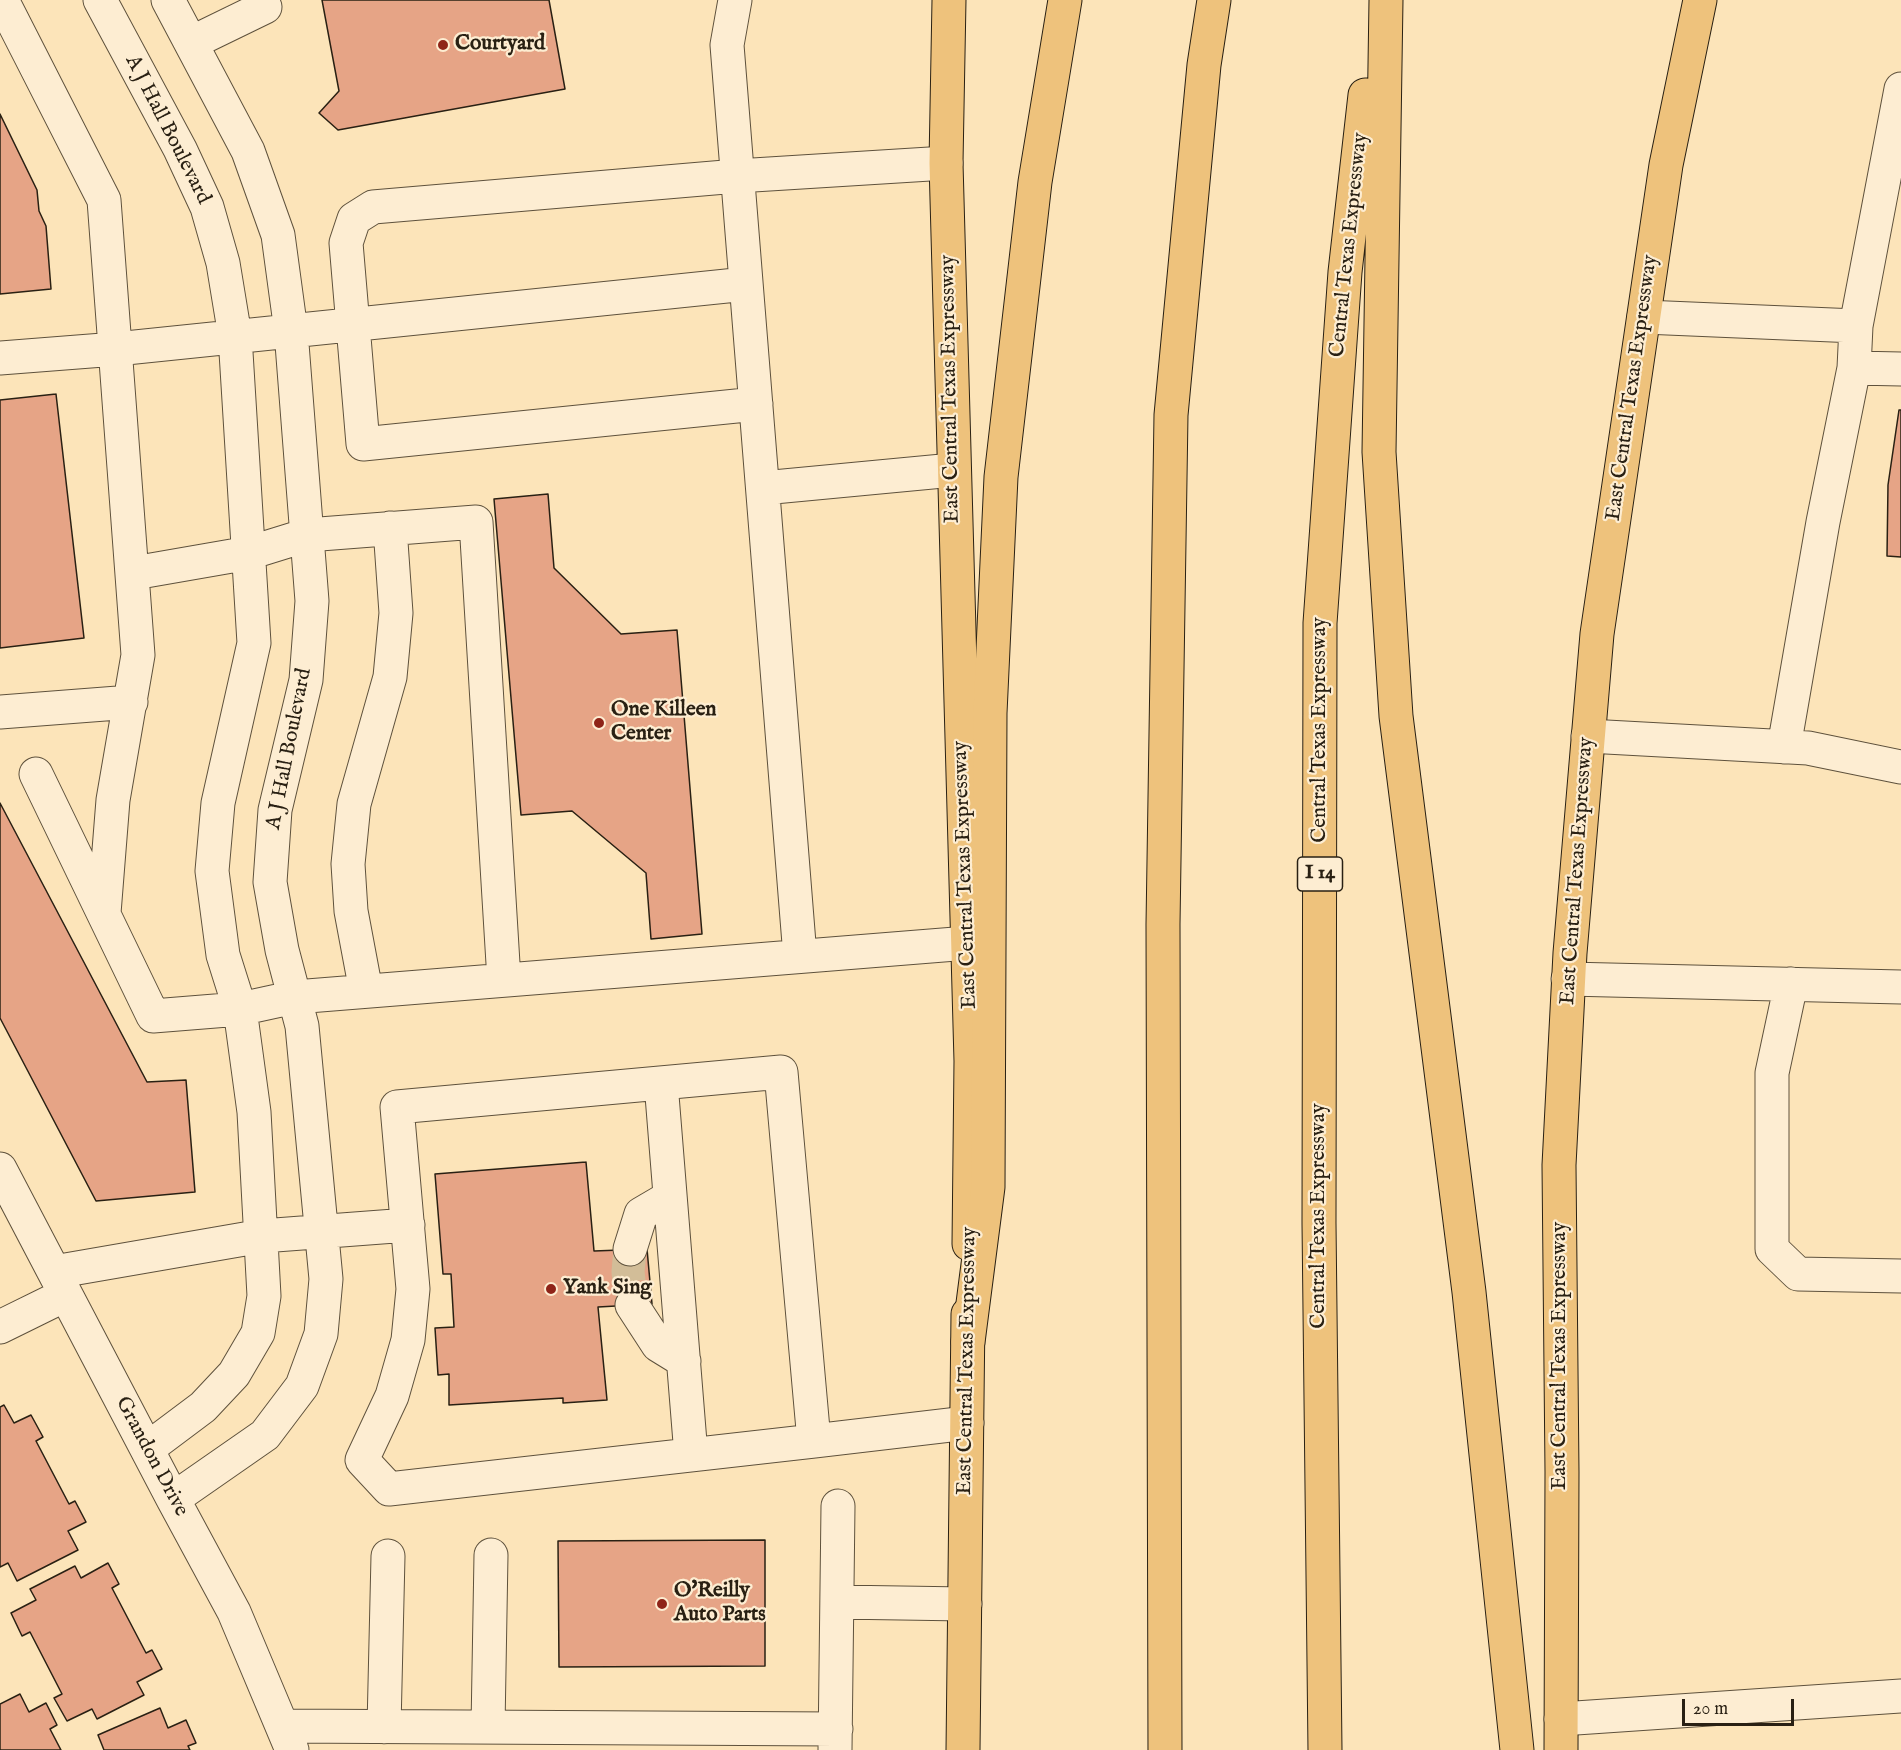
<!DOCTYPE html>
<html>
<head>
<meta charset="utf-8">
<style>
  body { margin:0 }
  #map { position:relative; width:1901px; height:1750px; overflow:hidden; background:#fce4b9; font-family:"IM FELL English",serif }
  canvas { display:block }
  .scale { position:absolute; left:1682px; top:1699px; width:112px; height:27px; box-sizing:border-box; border:3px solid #292013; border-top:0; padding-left:8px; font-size:18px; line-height:21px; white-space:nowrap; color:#292013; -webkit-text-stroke:4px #fdedd2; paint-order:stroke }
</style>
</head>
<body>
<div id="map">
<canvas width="1901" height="1750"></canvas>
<div class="scale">20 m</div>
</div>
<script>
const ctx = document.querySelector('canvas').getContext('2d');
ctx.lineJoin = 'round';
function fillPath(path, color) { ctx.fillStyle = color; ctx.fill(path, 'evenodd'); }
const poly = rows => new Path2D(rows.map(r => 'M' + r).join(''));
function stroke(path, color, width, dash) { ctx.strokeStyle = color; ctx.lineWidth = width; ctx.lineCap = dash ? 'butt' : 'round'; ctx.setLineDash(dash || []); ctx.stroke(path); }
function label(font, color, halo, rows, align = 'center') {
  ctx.font = font + ' "IM FELL English",serif'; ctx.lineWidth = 4.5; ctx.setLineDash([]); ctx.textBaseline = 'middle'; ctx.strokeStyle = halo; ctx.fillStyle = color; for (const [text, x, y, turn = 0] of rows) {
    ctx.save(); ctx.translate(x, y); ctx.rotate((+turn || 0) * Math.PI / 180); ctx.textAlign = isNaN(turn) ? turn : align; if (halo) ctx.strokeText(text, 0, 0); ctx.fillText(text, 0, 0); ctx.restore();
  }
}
const building = poly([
  [322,0,549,0,565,89,338,130,319,113,339,91,322,0],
  [0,114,37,190,39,211,46,226,51,289,0,294,0,114],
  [56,394,84,638,0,648,0,400,56,394],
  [1899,410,1901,410,1901,557,1887,556,1888,485,1899,410],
  [548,494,554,568,621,634,677,630,702,934,651,939,646,873,572,811,521,815,494,499,548,494],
  [0,803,147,1082,186,1080,195,1192,96,1201,0,1018,0,803],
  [586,1162,594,1251,647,1249,652,1304,598,1307,607,1400,563,1403,563,1398,449,1405,449,1374,438,1375,435,1328,454,1327,451,1274,443,1274,435,1174,586,1162],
  [4,1405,14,1423,31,1415,43,1437,36,1441,69,1504,75,1501,86,1522,68,1531,78,1550,17,1581,8,1563,0,1567,0,1407,4,1405],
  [765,1540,765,1666,559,1667,558,1541,765,1540],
  [108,1563,119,1584,112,1588,146,1653,152,1650,162,1669,137,1682,144,1695,97,1719,92,1709,67,1721,54,1698,62,1694,30,1632,22,1636,11,1613,36,1600,30,1589,75,1566,81,1578,108,1563],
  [20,1694,29,1712,46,1703,57,1725,50,1729,61,1750,0,1750,0,1704,20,1694],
  [160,1708,168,1728,186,1720,196,1743,188,1746,190,1750,104,1750,98,1735,160,1708]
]);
const minorTunnel = poly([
  [630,1249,628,1272,632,1305]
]);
const minor = poly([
  [2,0,104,200,138,655,113,800,104,913],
  [100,0,180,149,207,207,223,263,235,336,254,643,218,803,212,871,223,955,240,1009,254,1112,264,1296,258,1333,234,1374,203,1407,147,1449],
  [168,0,248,151,278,235,291,331,312,601,306,680,275,810,270,882,282,950,302,1026,326,1279,321,1334,302,1386,265,1435,173,1499],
  [735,0,727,45,800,956],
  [191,43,265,7],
  [1644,317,1856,326],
  [0,358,116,349,746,284],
  [1854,368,1901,369],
  [756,404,363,444,346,243,354,219,373,207,737,176,946,163],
  [763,488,953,470],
  [134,573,249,553,307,535,476,522,504,980],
  [0,712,131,702],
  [1588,736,1808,748,1901,767],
  [1784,747,1823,522,1854,368,1856,326,1901,89],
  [36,774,153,1016,240,1009,295,997,968,943],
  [1568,979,1901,987],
  [1791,984,1772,1073,1772,1249,1798,1274,1901,1276],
  [366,991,351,911,348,864,354,804,390,677,396,613,390,528],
  [661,1083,691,1455],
  [0,1169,173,1499,234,1612,292,1750],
  [630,1249,641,1214,670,1197],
  [54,1272,262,1236,408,1225],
  [632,1305,658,1345,684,1361],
  [0,1327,65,1295],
  [814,1441,781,1072,397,1107,413,1289,408,1340,392,1396,362,1460,389,1489,814,1441,967,1423],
  [837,1602,965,1604],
  [1561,1719,1901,1696],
  [283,1726,836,1729],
  [384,1727,388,1556],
  [488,1727,491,1555],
  [835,1750,838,1506]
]);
const major = poly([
  [949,0,946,163,971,1061,969,1244],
  [963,1750,968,1314],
  [1561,1750,1562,1472,1559,1165,1570,953,1597,634,1666,165,1700,0]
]);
const highway = poly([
  [1386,0,1379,452,1396,716,1469,1292,1517,1750],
  [968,1342,988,1187,990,713,1001,477,1035,182,1065,0],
  [1165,1750,1163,924,1171,415,1204,65,1214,0],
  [1325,1750,1319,1223,1320,623,1345,272,1365,95]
]);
const markers = [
  [443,45,6,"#8f2418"],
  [599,723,6,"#8f2418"],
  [551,1289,6,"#8f2418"],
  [662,1604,6,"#8f2418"]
];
const shields = [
  [1320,874,45]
];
const shieldNames = [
  ["I 14",1320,874]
];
const poiNames = [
  ["Courtyard",455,45],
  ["One Killeen",611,711],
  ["Center",611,735],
  ["Yank Sing",563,1289],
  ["O'Reilly",674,1592],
  ["Auto Parts",674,1616]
];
const streetNames = [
  ["A J Hall Boulevard",167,130,63],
  ["Central Texas Expressway",1350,245,-84],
  ["East Central Texas Expressway",1633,388,-82],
  ["East Central Texas Expressway",951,389,-91],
  ["Central Texas Expressway",1321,730,-90],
  ["A J Hall Boulevard",290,749,-79],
  ["East Central Texas Expressway",1578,871,-86],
  ["East Central Texas Expressway",966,875,-92],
  ["Central Texas Expressway",1320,1216,-90],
  ["East Central Texas Expressway",1561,1356,-90],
  ["East Central Texas Expressway",968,1361,-89],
  ["Grandon Drive",151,1457,62]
];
fillPath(building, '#e6a486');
stroke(building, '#292013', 1.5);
stroke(minorTunnel, '#d2bd98', 33, [33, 16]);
stroke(minor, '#5e513c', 35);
stroke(major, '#292013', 35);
stroke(highway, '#292013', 35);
stroke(minor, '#fdedd2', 33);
stroke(major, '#eec27c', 33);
stroke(highway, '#eec27c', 33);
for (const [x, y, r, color] of markers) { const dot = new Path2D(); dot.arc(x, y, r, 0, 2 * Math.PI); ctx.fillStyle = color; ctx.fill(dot); stroke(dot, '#fdedd2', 2); }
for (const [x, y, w] of shields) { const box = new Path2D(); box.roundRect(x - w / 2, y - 17, w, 34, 4.5); ctx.fillStyle = '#fdedd2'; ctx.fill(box); stroke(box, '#292013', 1.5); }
label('bold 20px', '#292013', null, shieldNames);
label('bold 21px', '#292013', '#fdedd2', poiNames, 'left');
label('21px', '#292013', '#fdedd2', streetNames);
</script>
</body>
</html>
